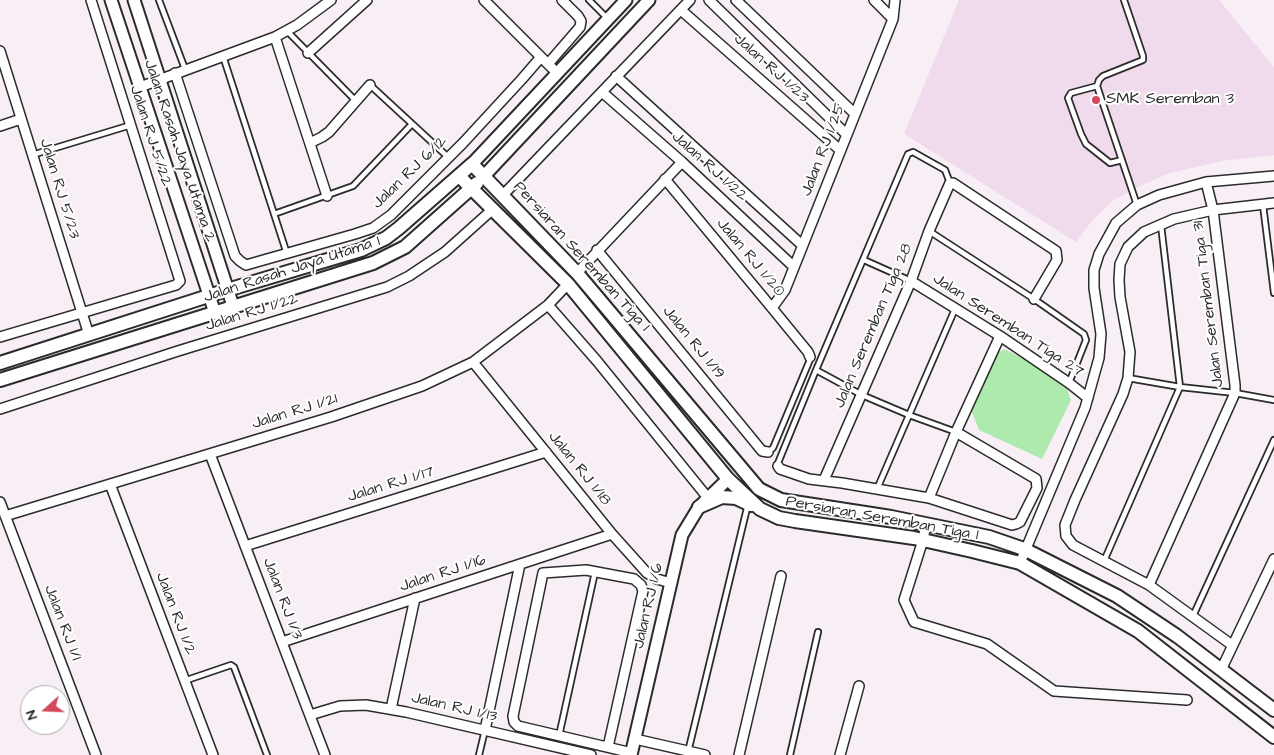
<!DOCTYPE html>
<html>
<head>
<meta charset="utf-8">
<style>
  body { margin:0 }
  #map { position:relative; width:1274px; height:755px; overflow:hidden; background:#f8eff6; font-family:"Architects Daughter",sans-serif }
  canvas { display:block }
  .north { position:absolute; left:20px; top:685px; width:50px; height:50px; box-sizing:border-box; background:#fff; border:1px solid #aaa; border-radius:50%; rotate:250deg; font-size:14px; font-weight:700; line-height:20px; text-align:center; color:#2b2b2b }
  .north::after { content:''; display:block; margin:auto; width:18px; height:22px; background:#d1495b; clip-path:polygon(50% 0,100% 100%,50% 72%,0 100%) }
</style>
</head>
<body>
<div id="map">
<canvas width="1274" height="755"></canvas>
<div class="north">N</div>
</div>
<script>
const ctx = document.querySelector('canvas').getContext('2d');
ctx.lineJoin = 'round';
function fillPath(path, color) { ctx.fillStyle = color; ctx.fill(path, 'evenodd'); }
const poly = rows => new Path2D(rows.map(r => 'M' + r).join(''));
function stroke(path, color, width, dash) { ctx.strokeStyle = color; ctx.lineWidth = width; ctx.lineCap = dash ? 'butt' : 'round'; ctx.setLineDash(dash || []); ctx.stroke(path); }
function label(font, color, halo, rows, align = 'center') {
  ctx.font = font + ' "Architects Daughter",sans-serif'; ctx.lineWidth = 4; ctx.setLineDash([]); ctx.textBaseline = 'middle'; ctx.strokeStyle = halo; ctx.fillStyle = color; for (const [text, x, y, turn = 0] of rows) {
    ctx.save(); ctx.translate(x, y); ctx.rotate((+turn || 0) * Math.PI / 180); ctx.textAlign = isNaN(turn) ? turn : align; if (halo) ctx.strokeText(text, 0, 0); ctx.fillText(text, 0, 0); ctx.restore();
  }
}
const built = poly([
  [959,0,1219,0,1274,67,1274,155,1222,161,1170,173,1140,186,1114,200,1092,221,1076,242,904,134]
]);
const green = poly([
  [1005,349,1064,381,1071,400,1042,459,979,430,971,410,993,355]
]);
const service = poly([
  [159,0,185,69],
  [589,0,607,18],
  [1124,0,1143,56,1143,60,1103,76,1099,80,1097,86,1137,205],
  [287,31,356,101],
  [223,56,287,254],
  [370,85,448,157],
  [1097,86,1071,93,1068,98,1081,134,1086,144,1110,163,1122,160],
  [32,155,131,125],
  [1263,205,1274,293],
  [274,214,353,186,412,124],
  [929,231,1034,299,1084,334,1086,340,1069,383],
  [864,260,911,281],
  [816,370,862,395,909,415,956,432],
  [1128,378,1180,387,1235,393,1274,400],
  [768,452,773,448,809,362,810,357],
  [778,466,778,463,816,370,908,154,913,152,945,170,950,183],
  [877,489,955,309],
  [1104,561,1180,387,1161,225],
  [1193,616,1274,440],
  [184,681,231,665,234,667,267,755],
  [559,736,595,572],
  [688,752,748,504],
  [479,755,485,730],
  [790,755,818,632]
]);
const minor = poly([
  [484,0,557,73],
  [709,0,846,134],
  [736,0,854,113],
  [874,0,893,19],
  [681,10,840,150],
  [275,37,327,196],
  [0,51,89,335],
  [308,53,367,0],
  [548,64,580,27,581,21,578,16,562,0],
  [175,73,235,256,240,261,246,265,355,234,373,228,391,215,463,143,522,79,541,57],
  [616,76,802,245],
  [140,87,275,37,297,25,331,0],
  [602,92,682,162,794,267],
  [0,126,21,119],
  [310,143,322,137,329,132,370,85],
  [665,179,772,308,808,352,810,357],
  [503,195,690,0],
  [597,250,762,451,768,452],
  [577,273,682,162],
  [911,281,1000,336,1069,383,1088,398],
  [548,305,597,361,708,498],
  [772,308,785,290,893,19,895,0],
  [0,337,176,285,180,281,91,0],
  [473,362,612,534,647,573,657,579,671,583],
  [0,409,178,351,387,287,409,276,445,252,493,209],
  [210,454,325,755],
  [778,466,780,469,809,479,842,483,929,498,1012,525,1016,524,1020,522,1037,488,1036,479,956,432],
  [824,480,911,281,929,231,950,183,953,183,1056,251,1057,260,1034,299],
  [110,484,213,755],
  [929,498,956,432,1000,336],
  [0,502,96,755],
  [5,516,331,417,422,386,473,362,548,305,568,284],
  [926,524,923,540,904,600,914,622,987,644,1054,691,1187,700],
  [245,546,546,452],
  [1020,563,1085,408,1099,358,1101,334,1094,288,1094,270,1099,254,1116,223,1137,205,1159,195,1206,182,1274,176],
  [1149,585,1235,393,1235,385,1213,210,1206,182],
  [282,642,612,534],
  [1232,645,1149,585,1073,545,1066,536,1065,525,1075,500,1123,394,1128,378,1130,352,1120,297,1119,280,1120,264,1128,247,1144,232,1174,219,1213,210,1274,203],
  [1221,670,1274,559],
  [391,709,415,598],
  [310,715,340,706,366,705,406,712,591,755],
  [485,730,520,564],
  [635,739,705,755],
  [608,747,643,591,641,585,634,579,586,570,543,573,513,716,514,722,518,726,632,753],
  [739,755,781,576],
  [840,755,859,686]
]);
const tertiary = poly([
  [111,0,215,313],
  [134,0,233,306],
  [472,164,626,0],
  [484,176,649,0],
  [631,755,682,535,699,507,728,479]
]);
const secondary = poly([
  [459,176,568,284,728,479,760,509,779,518,795,521,914,538,972,551,1020,563,1138,631,1274,737],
  [0,363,227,290,361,250,386,238,399,228,472,164,577,273,759,489,781,500,891,517,989,537,1024,549,1117,596,1177,636,1274,710],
  [0,380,373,263,405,247,477,183],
  [699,507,722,497,736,498,751,505]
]);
const markers = [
  [1096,100,5,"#d1495b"]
];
const streetNames = [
  ["Jalan RJ 1/23",771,69,42],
  ["Jalan RJ 5/22",150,136,72],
  ["Jalan RJ 1/25",824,150,-69],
  ["Jalan Rasah Jaya Utama 2",179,151,71],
  ["Jalan RJ 1/22",709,167,42],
  ["Jalan RJ 6/12",410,173,-44],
  ["Jalan RJ 5/23",59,189,73],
  ["Persiaran Seremban Tiga 1",581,257,48],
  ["Jalan RJ 1/20",750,258,50],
  ["Jalan Rasah Jaya Utama 1",292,270,-18],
  ["Jalan Seremban Tiga 31",1209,304,-97],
  ["Jalan RJ 1/22",252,313,-17],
  ["Jalan Seremban Tiga 28",874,326,-67],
  ["Jalan Seremban Tiga 27",1008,326,33],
  ["Jalan RJ 1/19",693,343,51],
  ["Jalan RJ 1/21",295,412,-17],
  ["Jalan RJ 1/18",579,469,51],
  ["Jalan RJ 1/17",391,485,-17],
  ["Persiaran Seremban Tiga 1",882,519,10],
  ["Jalan RJ 1/16",443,574,-18],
  ["Jalan RJ 1/3",282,599,69],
  ["Jalan RJ 1/6",649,606,-77],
  ["Jalan RJ 1/2",175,614,69],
  ["Jalan RJ 1/1",62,623,69],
  ["Jalan RJ 1/13",454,708,13]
];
const poiNames = [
  ["SMK Seremban 3",1106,100]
];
fillPath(built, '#efdbeb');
fillPath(green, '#aee9ae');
stroke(service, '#2b2b2b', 8);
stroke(minor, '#2b2b2b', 12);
stroke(tertiary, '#2b2b2b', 15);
stroke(secondary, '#2b2b2b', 16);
stroke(service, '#fff', 4.5);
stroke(minor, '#fff', 9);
stroke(tertiary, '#fff', 11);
stroke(secondary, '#fff', 12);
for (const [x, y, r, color] of markers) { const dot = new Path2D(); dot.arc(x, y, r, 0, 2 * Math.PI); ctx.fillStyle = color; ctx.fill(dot); stroke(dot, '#fff', 2); }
label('16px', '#2b2b2b', '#fff', streetNames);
label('16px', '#2b2b2b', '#fff', poiNames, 'left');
</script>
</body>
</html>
